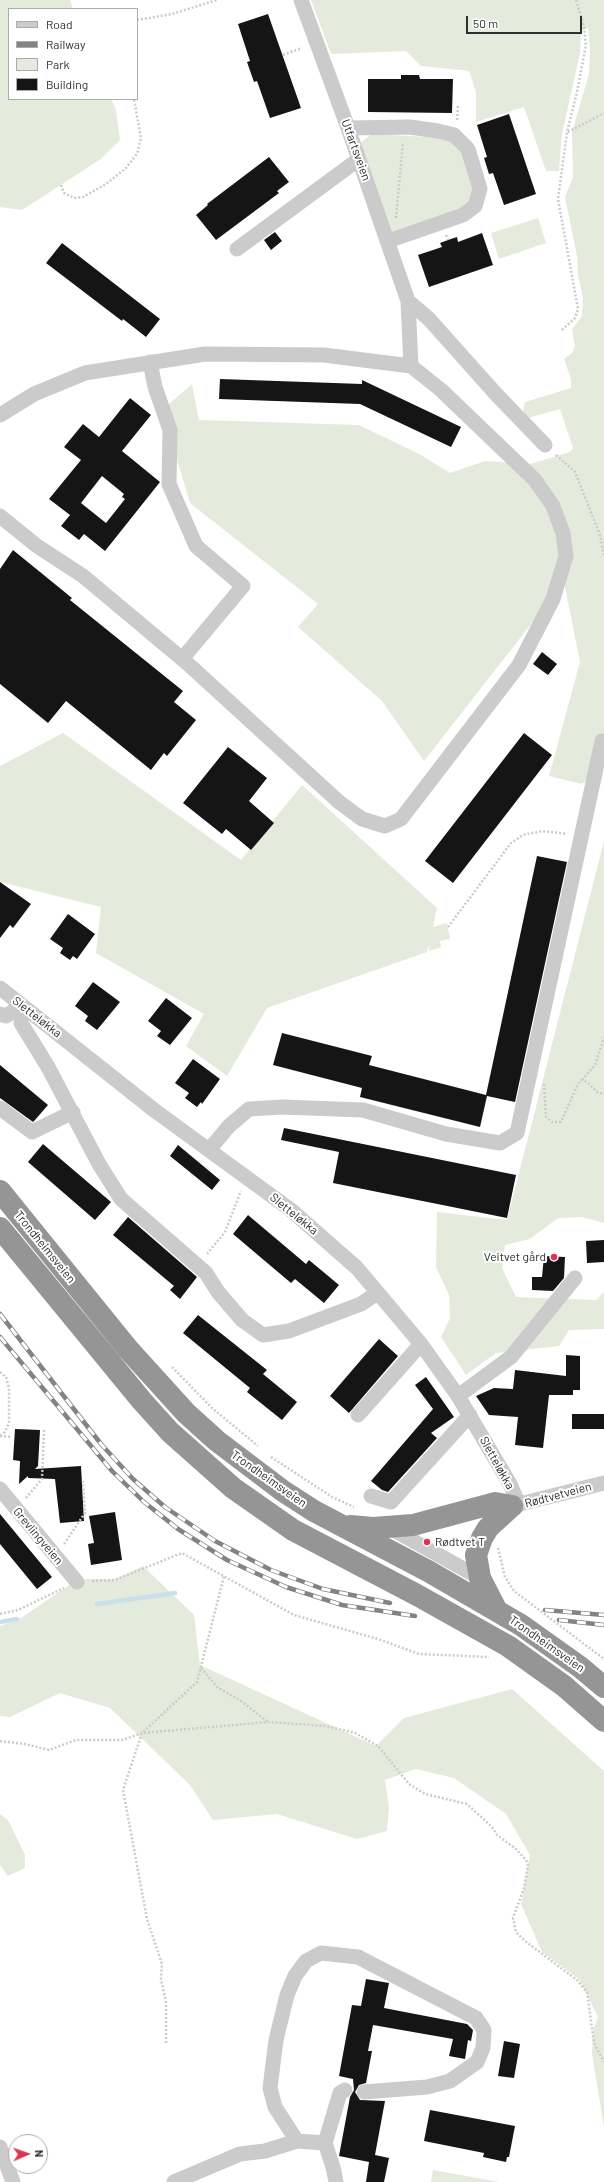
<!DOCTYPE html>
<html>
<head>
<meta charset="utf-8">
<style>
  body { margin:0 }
  #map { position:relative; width:604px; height:2182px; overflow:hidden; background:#fff; font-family:Barlow,sans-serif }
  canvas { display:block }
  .legend { position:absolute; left:8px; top:8px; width:130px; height:92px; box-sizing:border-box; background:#fff; border:1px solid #ababab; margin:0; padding:5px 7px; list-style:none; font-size:12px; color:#2e2e2e }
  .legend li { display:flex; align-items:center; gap:8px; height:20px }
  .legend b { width:20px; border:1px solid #ababab }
  .north { position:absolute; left:8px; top:2134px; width:40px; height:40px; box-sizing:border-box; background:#fff; border:1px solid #ababab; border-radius:50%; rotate:88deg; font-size:11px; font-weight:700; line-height:16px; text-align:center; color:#2e2e2e }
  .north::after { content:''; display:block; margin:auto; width:14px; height:18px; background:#e13451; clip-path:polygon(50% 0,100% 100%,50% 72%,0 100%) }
  .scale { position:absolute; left:466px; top:16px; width:116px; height:18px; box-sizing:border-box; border:2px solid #2e2e2e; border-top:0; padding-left:5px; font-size:12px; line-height:14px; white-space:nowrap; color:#2e2e2e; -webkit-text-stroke:3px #fff; paint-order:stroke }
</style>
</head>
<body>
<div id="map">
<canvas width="604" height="2182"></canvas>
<ul class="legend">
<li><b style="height:5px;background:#cbcbcb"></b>Road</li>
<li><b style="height:5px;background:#838383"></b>Railway</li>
<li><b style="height:11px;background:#e5ebdc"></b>Park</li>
<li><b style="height:11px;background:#151515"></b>Building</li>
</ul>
<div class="north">N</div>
<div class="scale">50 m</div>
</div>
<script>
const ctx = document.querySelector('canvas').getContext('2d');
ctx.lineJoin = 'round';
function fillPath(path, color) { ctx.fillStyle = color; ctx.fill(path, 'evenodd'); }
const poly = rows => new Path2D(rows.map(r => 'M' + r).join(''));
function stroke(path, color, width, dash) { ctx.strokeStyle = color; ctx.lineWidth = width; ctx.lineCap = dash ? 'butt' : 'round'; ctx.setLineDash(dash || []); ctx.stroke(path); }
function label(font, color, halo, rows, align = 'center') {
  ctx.font = font + ' Barlow,sans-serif'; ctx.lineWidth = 4; ctx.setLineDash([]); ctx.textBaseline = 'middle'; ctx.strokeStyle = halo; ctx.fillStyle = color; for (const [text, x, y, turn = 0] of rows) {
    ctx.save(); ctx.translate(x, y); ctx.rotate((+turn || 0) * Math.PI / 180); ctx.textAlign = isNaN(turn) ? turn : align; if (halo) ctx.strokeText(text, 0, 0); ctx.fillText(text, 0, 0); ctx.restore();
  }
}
const green = poly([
  [0,0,70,0,73,9,9,9,9,99,111,99,116,110,120,140,101,159,22,210,0,207],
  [311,0,604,0,604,763,582,784,549,776,580,662,564,582,424,761,382,701,298,627,318,604,190,503,162,410,192,384,199,420,359,425,421,455,450,473,485,461,530,464,570,452,573,448,560,409,528,418,523,410,525,402,571,388,571,379,564,359,572,353,575,346,572,329,582,316,583,298,578,275,577,256,565,197,573,177,572,132,589,74,590,48,588,28,581,31,580,53,562,134,559,171,546,171,524,107,476,122,476,93,469,71,421,66,406,51,331,54],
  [372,134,447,138,462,149,474,193,469,206,391,232,360,143],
  [538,218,546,243,499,259,491,233],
  [63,733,241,860,302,785,437,908,433,927,447,923,450,939,440,941,441,947,429,951,429,945,427,952,267,1008,227,1076,186,1046,204,1014,96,953,101,907,0,882,0,766],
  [604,841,604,1223,582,1217,558,1218,530,1239,505,1245,502,1268,516,1297,596,1300,604,1292,604,1329,569,1330,559,1346,496,1353,466,1375,441,1337,450,1318,449,1295,436,1267,437,1212,507,1220],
  [143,1566,194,1615,200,1665,376,1746,404,1718,512,1689,604,1771,604,2127,592,2054,593,2030,598,2017,579,1979,542,1952,521,1904,530,1855,506,1814,454,1778,416,1769,385,1780,389,1807,387,1831,357,1839,277,1814,213,1820,190,1785,110,1708,60,1693,10,1717,0,1716,0,1626,21,1618,78,1579,116,1579],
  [0,1814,8,1820,25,1855,25,1868,8,1876,0,1865],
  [433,2170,499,2182,431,2182]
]);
const stream = poly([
  [97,1604,175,1593],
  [0,1622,17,1619]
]);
const building = poly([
  [268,14,301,108,270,118,257,81,254,82,247,62,250,61,238,24],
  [401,75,419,75,420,79,453,79,452,113,368,112,368,79,401,79],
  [509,114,536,194,504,205,493,173,489,174,484,158,487,157,477,125],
  [269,157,289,182,277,191,279,193,216,240,196,215,208,205,207,204],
  [275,232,282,241,271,250,264,240],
  [482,233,493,265,429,287,418,255,442,247,440,243,448,240,457,237,458,242],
  [62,243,160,319,146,337,123,319,122,321,46,263],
  [220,379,362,384,362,380,461,427,451,447,360,404,219,399],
  [130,398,151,415,122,451,160,482,105,551,84,534,79,540,61,526,70,515,49,499,81,460,64,447,83,424,99,437],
  [102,476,124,494,122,497,125,499,106,523,81,503],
  [13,550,72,598,70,600,183,691,174,702,196,720,167,756,164,753,151,770,66,701,48,723,0,684,0,569],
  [542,652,557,664,548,675,533,664],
  [524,733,552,755,453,883,425,861],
  [228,747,267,778,249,801,274,823,251,850,226,829,222,834,183,803],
  [537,856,567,862,515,1102,487,1096,480,1127,360,1097,362,1088,273,1065,282,1033,372,1056,369,1065,486,1095],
  [0,882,31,904,13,928,10,925,0,938],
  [68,914,95,934,77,959,73,956,70,960,60,953,63,948,50,939],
  [93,982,120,1002,97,1030,85,1021,88,1016,75,1006],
  [166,998,192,1018,170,1045,157,1036,161,1031,148,1021],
  [193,1059,220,1079,202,1104,201,1102,197,1107,185,1098,189,1093,175,1083],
  [0,1065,48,1105,35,1120,33,1122,0,1098],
  [284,1128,516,1175,507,1218,333,1183,339,1152,281,1140],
  [43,1144,111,1202,95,1220,28,1162],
  [178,1145,220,1180,212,1190,170,1156],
  [248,1215,306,1264,309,1260,339,1285,324,1303,295,1279,291,1283,233,1234],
  [128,1217,197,1277,180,1299,170,1290,174,1286,113,1235],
  [604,1240,604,1262,587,1263,586,1241],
  [544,1256,565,1257,564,1278,553,1291,532,1290,532,1277,542,1277],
  [198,1315,267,1370,263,1374,297,1402,282,1420,247,1392,250,1388,183,1333],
  [379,1339,398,1356,349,1413,330,1396],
  [566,1355,580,1356,580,1390,573,1390,573,1395,549,1395,543,1448,515,1445,518,1417,489,1415,476,1396,494,1388,513,1389,515,1370,566,1376],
  [426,1377,454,1417,431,1433,437,1438,388,1492,382,1490,371,1481,433,1409,415,1385],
  [572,1414,604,1414,604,1429,572,1429],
  [15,1429,40,1430,38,1466,35,1469,81,1466,84,1521,60,1523,55,1479,28,1478,28,1476,19,1484,20,1461,13,1460],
  [115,1512,122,1560,91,1565,88,1544,94,1543,89,1516],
  [0,1514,52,1577,37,1589,0,1544],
  [366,1979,389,1983,384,2008,467,2024,473,2030,471,2041,468,2040,465,2059,449,2056,453,2039,373,2025,368,2051,372,2051,366,2083,359,2085,355,2092,360,2100,385,2101,375,2155,389,2158,384,2182,366,2182,369,2162,339,2156,350,2097,354,2090,353,2079,339,2076,352,2005,361,2006],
  [504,2041,520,2044,514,2078,498,2076],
  [430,2110,515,2126,509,2157,507,2157,506,2162,483,2157,484,2153,424,2141]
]);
const path = poly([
  [137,20,172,14,217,0],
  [283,55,302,48],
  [457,120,458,106],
  [568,132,604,113],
  [61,185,64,193,74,198,83,197,106,184,125,169,137,154,141,138,134,99],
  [396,218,403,142],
  [446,235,448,240],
  [562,330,575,318,578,309,558,199,567,132,577,92,586,45,584,27,576,0],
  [556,455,575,472,600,535,604,555],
  [448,927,511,843,523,835,542,831,567,834],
  [582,1080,595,1065,604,1038],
  [544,1084,546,1117,552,1122,561,1122,578,1084,582,1080,587,1082,597,1092,604,1094],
  [207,1254,225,1232,241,1191],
  [172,1367,212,1408,258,1446],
  [0,1372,6,1377,9,1388,9,1423,5,1432,0,1436],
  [0,1436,12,1437],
  [271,1457,332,1497,354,1507],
  [26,1498,42,1479,44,1430],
  [64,1544,85,1513,83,1481],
  [498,1548,505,1577,514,1591,604,1659],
  [92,1581,115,1580,182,1553,294,1615,378,1639,419,1654,489,1657],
  [0,1614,18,1610,64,1588],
  [201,1668,217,1687,241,1701,268,1722],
  [0,1741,25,1744,49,1750,76,1740,123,1740,142,1733,268,1722,326,1726,355,1733,378,1746,409,1784,425,1794,467,1804,492,1827,497,1835,516,1849,526,1860,528,1864,524,1888,513,1918,516,1932,525,1941,577,1980,587,1992,594,2043,604,2062],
  [166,2043,166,2003,161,1979,162,1964,147,1919,123,1790,142,1733,197,1682,224,1576]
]);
const minor = poly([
  [301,0,348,128,408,301,411,366],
  [348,128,410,127,438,131,454,135,468,149,480,189,475,206,463,215,388,241],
  [237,249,359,159],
  [408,301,429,319,495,393,545,445],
  [150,362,155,387,170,430,169,484,196,546,243,586,182,659],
  [0,415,34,394,85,373,205,354,324,355,411,366,441,390,535,480,553,506,563,533,566,556,553,599,519,665,401,819,385,826,362,819,339,802,187,663,83,576,37,546,0,516],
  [0,988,154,1110,291,1210,357,1268,421,1344,458,1396,510,1484,519,1505],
  [22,1005,21,1023,48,1067,99,1164,121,1199,206,1273,218,1292,242,1320,263,1335,289,1331,361,1304,377,1293],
  [0,1014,6,1016,22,1005],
  [0,1108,32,1132,73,1112],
  [209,1150,229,1126,249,1109,282,1107,363,1110,446,1134,500,1143,517,1133,602,741],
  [458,1396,511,1357,575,1278],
  [358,1415,421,1344],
  [0,1489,77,1582],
  [371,1496,391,1502,470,1415],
  [512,1506,604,1483],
  [390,1528,480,1578],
  [297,2141,275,2107,270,2088,276,2040,287,1995,295,1976,306,1961,321,1953,358,1957,476,2018,484,2030,483,2048,477,2062,450,2081,427,2087,364,2092],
  [325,2143,340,2093,345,2090],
  [0,2147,13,2182],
  [174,2182,240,2154,265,2151,297,2141,325,2143,333,2167,336,2182]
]);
const highway = poly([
  [0,1191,128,1349,186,1413,217,1441,283,1491,314,1511,428,1571,521,1625,580,1667,604,1687],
  [0,1228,142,1401,170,1432,233,1488,293,1530,417,1595,508,1646,564,1686,604,1721],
  [350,1526,373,1528,413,1525,495,1503,512,1506],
  [496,1609,480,1578,476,1555,482,1538,488,1528,512,1506]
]);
const rail = poly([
  [0,1314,101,1444,133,1479,165,1507,215,1541,271,1570,323,1589,390,1603],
  [0,1337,112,1471,144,1502,178,1529,227,1560,286,1587,342,1605,415,1616],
  [545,1610,604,1615],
  [559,1620,604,1625]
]);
const markers = [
  [554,1257,4,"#e13451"],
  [427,1542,4,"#e13451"]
];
const streetNames = [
  ["Utfartsveien",356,150,70],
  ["Sletteløkka",37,1017,38],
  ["Sletteløkka",294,1214,39],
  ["Trondheimsveien",45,1247,51],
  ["Sletteløkka",497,1463,61],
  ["Trondheimsveien",269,1479,35],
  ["Rødtvetveien",558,1495,-15],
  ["Grevlingveien",38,1536,50],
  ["Trondheimsveien",547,1644,35]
];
const poiNames = [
  ["Veitvet gård",546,1257],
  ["Rødtvet T",435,1542,"left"]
];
fillPath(green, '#e5ebdc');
stroke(stream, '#c8e0ea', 4.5);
fillPath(building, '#151515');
stroke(path, '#cbcbcb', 2.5, [2, 2]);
stroke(minor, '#cbcbcb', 15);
stroke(highway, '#959595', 22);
stroke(rail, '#838383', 4.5);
stroke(rail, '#fff', 3, [9]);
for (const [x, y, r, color] of markers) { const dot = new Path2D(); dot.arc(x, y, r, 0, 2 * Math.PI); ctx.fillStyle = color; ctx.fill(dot); stroke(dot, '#fff', 1.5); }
label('12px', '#2e2e2e', '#fff', streetNames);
label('12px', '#2e2e2e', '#fff', poiNames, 'right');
</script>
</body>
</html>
